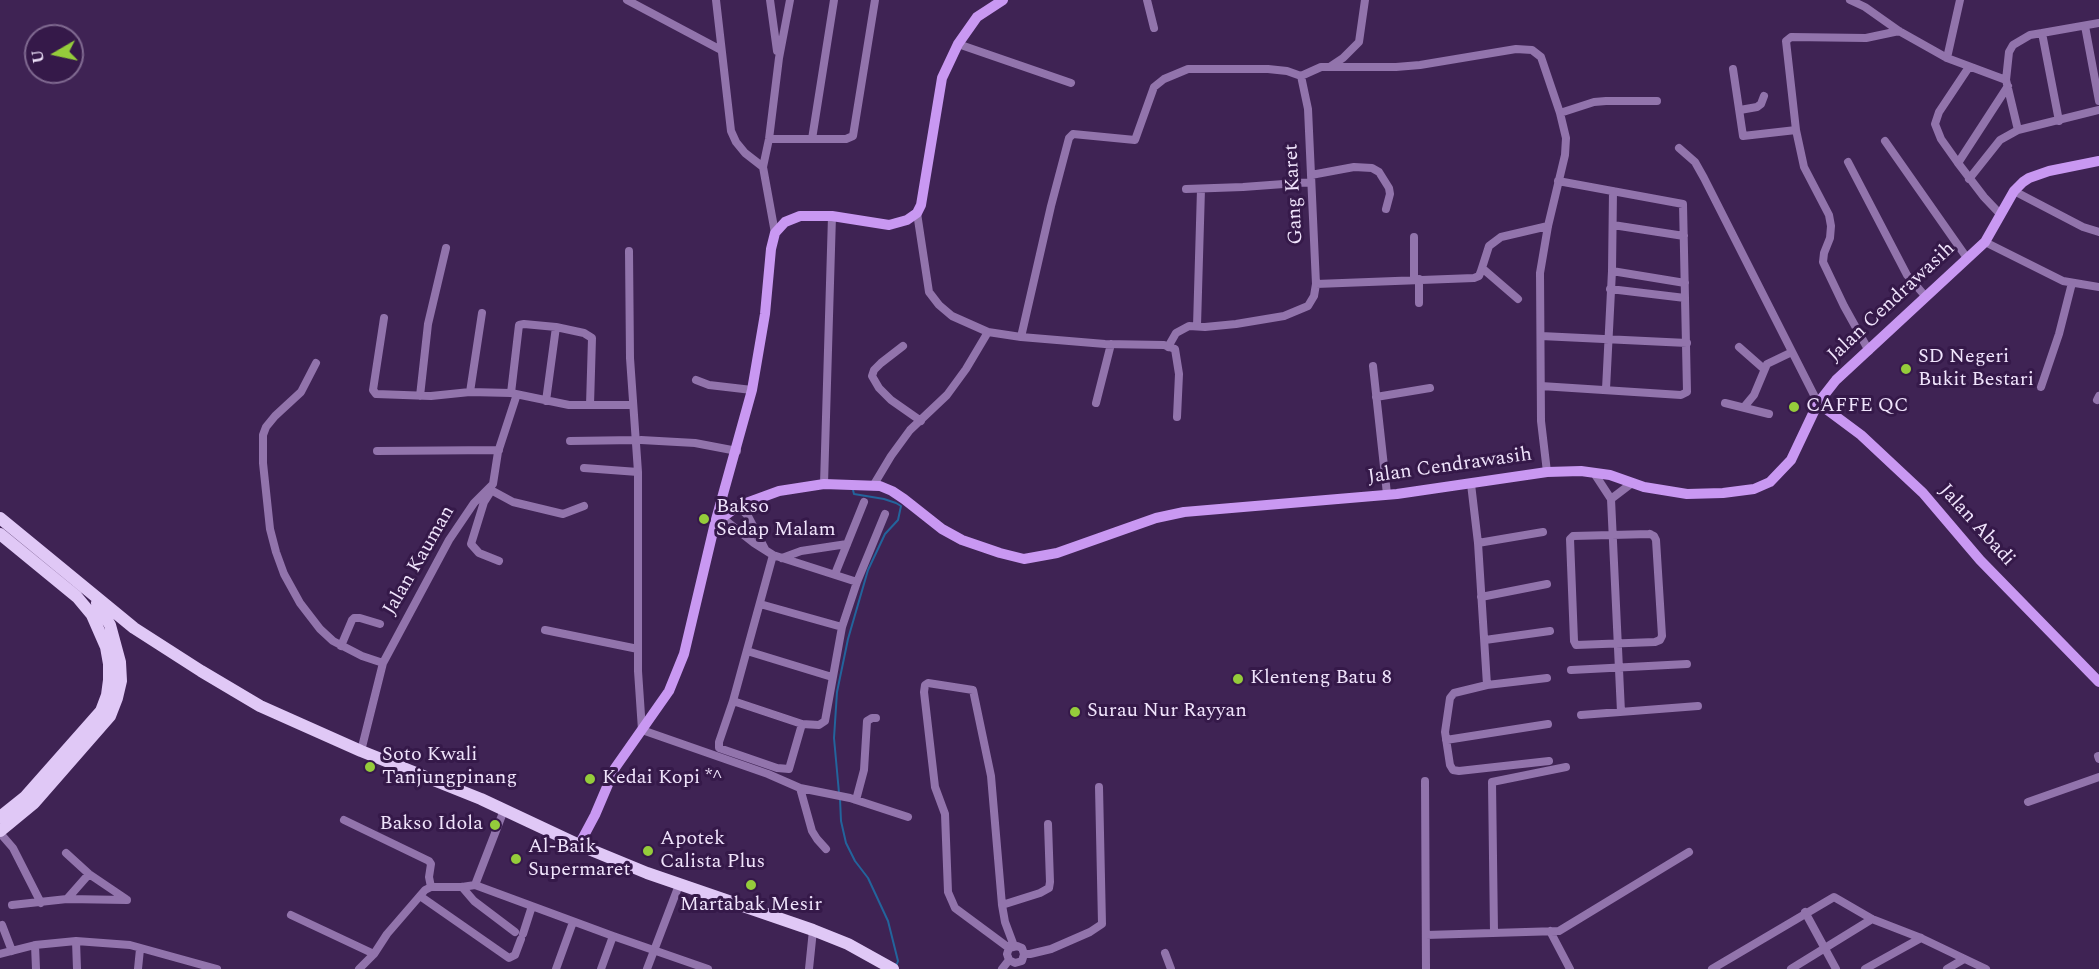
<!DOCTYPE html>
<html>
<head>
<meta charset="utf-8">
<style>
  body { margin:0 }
  #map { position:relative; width:2099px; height:969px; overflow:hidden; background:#3f2354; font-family:Spectral,serif }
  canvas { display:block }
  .north { position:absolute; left:24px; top:24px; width:60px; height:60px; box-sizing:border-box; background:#351949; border:2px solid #806a91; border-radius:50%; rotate:261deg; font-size:16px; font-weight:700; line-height:24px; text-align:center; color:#f0e4fc }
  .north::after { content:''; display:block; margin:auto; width:21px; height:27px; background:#95cc3b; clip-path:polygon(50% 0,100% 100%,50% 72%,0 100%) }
</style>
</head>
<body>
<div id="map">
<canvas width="2099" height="969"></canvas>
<div class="north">U</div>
</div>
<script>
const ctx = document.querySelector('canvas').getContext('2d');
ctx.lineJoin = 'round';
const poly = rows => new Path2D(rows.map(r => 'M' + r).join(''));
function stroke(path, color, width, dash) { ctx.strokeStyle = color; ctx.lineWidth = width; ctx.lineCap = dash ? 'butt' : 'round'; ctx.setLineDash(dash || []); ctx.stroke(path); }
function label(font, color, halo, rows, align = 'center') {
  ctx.font = font + ' Spectral,serif'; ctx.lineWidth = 6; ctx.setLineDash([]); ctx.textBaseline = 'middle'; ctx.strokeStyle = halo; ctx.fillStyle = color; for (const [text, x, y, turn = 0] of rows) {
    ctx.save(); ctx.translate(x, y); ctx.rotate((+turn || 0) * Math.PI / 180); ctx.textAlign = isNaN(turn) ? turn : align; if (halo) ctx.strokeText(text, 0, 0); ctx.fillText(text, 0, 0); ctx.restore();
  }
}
const stream = poly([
  [839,793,834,738,837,692,848,639,868,570,885,534,898,520,901,506,896,503,884,499,854,494,853,490],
  [840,799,841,821,846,843,855,861,868,878,888,921,898,961,896,966]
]);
const street = poly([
  [627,0,721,50],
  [716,0,731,131,736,142,745,153,763,167],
  [770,0,777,51],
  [1147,0,1154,28],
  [1850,0,1865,7,1899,31,1947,58,2006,80,2018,130],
  [2085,26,2099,101],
  [958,44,1071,83],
  [1947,58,1960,0],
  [1331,66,1343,58,1359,42,1365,0],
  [1969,67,1939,112,1935,124,1941,139,1958,163,1984,197,2001,215],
  [1733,69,1743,136,1796,130],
  [1301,76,1321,67,1396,67,1420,65,1516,49,1532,50,1541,57,1560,113,1566,138,1565,155,1548,226,1540,273,1541,421,1547,472],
  [2006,80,2009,52,2013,45,2030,35,2042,33],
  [1740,110,1757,107,1761,104,1764,96],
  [1560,113,1594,102,1606,101,1657,101],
  [2059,121,2042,33,2099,23],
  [769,139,846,139,853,136,875,0],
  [812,139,834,0],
  [1885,141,1967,258],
  [1679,148,1695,162,1704,178,1818,403],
  [1848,162,1907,275,1926,297],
  [1958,163,2008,86],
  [1311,175,1354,167,1372,168,1379,172,1389,188,1390,194,1386,209],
  [1969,179,2000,140,2018,130,2099,110],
  [1186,189,1243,187,1311,182],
  [2014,191,2083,227,2099,232],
  [917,213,929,292,939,305,952,316,988,332,1021,337,1105,344,1164,345,1175,349,1179,374,1177,417],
  [1613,225,1684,236],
  [775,233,763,167,769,139,779,58,790,0],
  [1985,242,2063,281,2099,287],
  [629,251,630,358,638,472,638,671,642,730,768,774,800,788,850,798,908,817],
  [1482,268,1518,299],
  [1612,271,1685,283],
  [1414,280,1414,237],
  [1316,284,1474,278,1479,276,1481,271,1489,246,1501,237,1548,226],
  [1610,289,1685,298],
  [1419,303,1419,279],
  [384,318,373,390,376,394,431,396,470,392,511,393,569,405,632,405],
  [1197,326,1201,189],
  [1541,336,1687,343],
  [1021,337,1051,206,1069,138,1073,134,1135,140,1154,87,1164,79,1188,69,1268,69,1287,71,1301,76,1308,109,1316,284,1314,296,1308,306,1284,316,1236,324,1205,327,1189,326,1176,333,1168,347],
  [903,346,881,363,874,370,872,376,879,388,891,400,921,421],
  [1739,347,1764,369],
  [1869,351,1844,306,1823,262,1824,253,1830,238,1831,226,1829,215,1804,167,1796,130,1786,41,1791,37,1866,38,1899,31],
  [316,363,301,392,275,416,266,427,263,435,263,463,270,529,276,552,284,574,300,603,320,629,333,641,362,656,383,663],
  [1373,366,1387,494],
  [696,380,709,385,752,390],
  [1541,386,1681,395,1687,392,1683,204,1558,181],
  [2041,387,2059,334,2072,283],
  [1606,389,1612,271,1613,191],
  [470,392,482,313],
  [511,393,519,325,524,324,556,327,584,333,592,338,590,405],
  [420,396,428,324,446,248],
  [1376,397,1430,388],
  [2097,400,2099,396],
  [546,401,556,327],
  [1096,403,1111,344],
  [1725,403,1769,414],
  [1744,407,1754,395,1767,364,1792,352],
  [641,440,695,443,737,451],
  [570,441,636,440],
  [377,451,499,450],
  [584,468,638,472],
  [1594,473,1611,499,1621,712],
  [824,484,832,216],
  [1471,484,1478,543,1487,685,1454,693,1450,698,1445,732,1450,765,1453,770,1459,771,1549,761],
  [873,486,891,456,910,430,947,395,966,369,988,332],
  [489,489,513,502,563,514,584,506],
  [491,491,484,502,471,544,479,553,499,561],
  [1611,499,1632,483],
  [738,506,748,516,765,549],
  [721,517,754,543,773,555,857,582],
  [1650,534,1654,536,1656,540,1662,636,1660,640,1655,642,1576,645,1574,641,1570,539,1573,536,1650,534],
  [1478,543,1543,532],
  [773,555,733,701,719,742,719,748,777,768,789,769,802,724],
  [782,558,801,551,847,544],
  [835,574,864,502],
  [1481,597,1547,584],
  [760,604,842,627],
  [545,630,638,649],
  [1485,640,1550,631],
  [341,646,352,620,354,618,360,618,380,624],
  [747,651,832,677],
  [1571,670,1687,664],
  [1487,685,1547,678],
  [733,701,802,724,819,725,825,721,842,627,857,582,885,514],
  [1581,715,1698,706],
  [1446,740,1548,724],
  [361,751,383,663,449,540,474,503,493,484,498,452,517,394],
  [2098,756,2099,759],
  [1425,781,1426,969],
  [800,788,812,831,817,839,826,849],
  [856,800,864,770,867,721,872,718,876,718],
  [2028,802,2099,777],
  [344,820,429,861,431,864,429,877,431,887],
  [0,833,13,848,41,903],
  [66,853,89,874,126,899],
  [475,885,613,936,708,969],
  [462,887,474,901,515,932],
  [420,896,509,958,515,955,521,939],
  [67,899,89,874],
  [12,905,67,899,127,900],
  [1002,905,1040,893,1049,888,1050,882,1048,824],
  [1805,912,1836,969],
  [291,915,374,954],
  [2,925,12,951],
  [1550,931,1570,969],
  [1494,932,1492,782,1566,767],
  [523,934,532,906],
  [1426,935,1559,931,1689,852],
  [76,941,77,969],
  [35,945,36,969],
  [1009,948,955,908,948,892,945,814,935,787,924,692,925,685,928,683,973,690,991,776,1002,905,1005,922,1014,946],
  [1165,953,1171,969],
  [0,954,35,945,76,941,130,945,217,969],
  [1024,954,1030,954,1051,949,1090,932,1102,924,1099,787],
  [138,969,140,949],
  [359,969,374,954,387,934,425,890,431,887,462,887,475,885,504,810],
  [556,969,573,922],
  [601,969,613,936],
  [647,969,679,885],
  [809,969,813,930],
  [1002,969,1009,960,1007,954,1009,948,1017,946,1022,948,1024,954,1022,961,1015,963,1009,960],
  [1712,969,1834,897,1872,919,1921,938,1986,969],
  [1791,969,1872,919],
  [1865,969,1921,938],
  [1947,969,1964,959]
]);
const secondary = poly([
  [1818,403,1861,435,1923,493,1980,560,2099,682],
  [715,523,738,506,779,491,824,484,880,486,892,491,904,499,942,529,962,540,1000,553,1024,559,1057,553,1156,518,1184,512,1397,494,1547,472,1581,471,1610,475,1644,487,1687,494,1723,493,1754,489,1770,482,1791,460,1818,403,1836,380,1985,242,2014,191,2023,182,2029,178,2049,171,2099,161],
  [579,845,595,815,615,768,669,691,684,654,715,523,752,390,765,314,771,249,775,233,785,222,800,216,832,216,889,225,907,220,917,213,921,205,942,78,958,44,977,17,1003,0]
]);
const primary = poly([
  [0,518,134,628,201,671,260,706,361,751,481,799,579,845,647,873,813,930,848,944,893,969],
  [0,534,77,597,92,615,106,647,109,664,109,680,107,695,101,711,25,797,0,817],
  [0,831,34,803,110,716,117,698,121,681,120,662,110,625,97,603]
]);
const markers = [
  [1906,369,6,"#95cc3b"],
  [1794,407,6,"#95cc3b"],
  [704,519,6,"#95cc3b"],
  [1238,679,6,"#95cc3b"],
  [1075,712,6,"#95cc3b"],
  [370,767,6,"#95cc3b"],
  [590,779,6,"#95cc3b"],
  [495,825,6,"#95cc3b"],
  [648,851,6,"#95cc3b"],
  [516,859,6,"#95cc3b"],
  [751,885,6,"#95cc3b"]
];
const streetNames = [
  ["Gang Karet",1295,194,-93],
  ["Jalan Cendrawasih",1892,303,-43],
  ["Jalan Cendrawasih",1450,467,-8],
  ["Jalan Abadi",1976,526,48],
  ["Jalan Kauman",420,561,-60]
];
const poiNames = [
  ["SD Negeri",1918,358],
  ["Bukit Bestari",1918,381],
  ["CAFFE QC",1806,407],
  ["Bakso",716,508],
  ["Sedap Malam",716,531],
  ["Klenteng Batu 8",1250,679],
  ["Surau Nur Rayyan",1087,712],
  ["Soto Kwali",382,756],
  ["Tanjungpinang",382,779],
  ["Kedai Kopi *^",602,779],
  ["Bakso Idola",483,825,"right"],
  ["Apotek",660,840],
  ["Calista Plus",660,863],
  ["Al-Baik",528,848],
  ["Supermaret",528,871],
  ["Martabak Mesir",751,906,"center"]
];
stroke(stream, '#23649c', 2);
stroke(street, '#9274ac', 8);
stroke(secondary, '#c998f2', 10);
stroke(primary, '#e0c8f6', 12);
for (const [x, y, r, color] of markers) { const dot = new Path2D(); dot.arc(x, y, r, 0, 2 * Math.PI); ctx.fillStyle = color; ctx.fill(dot); stroke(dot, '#351949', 2); }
label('20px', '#f0e4fc', '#351949', streetNames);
label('20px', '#f0e4fc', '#351949', poiNames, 'left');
</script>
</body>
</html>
